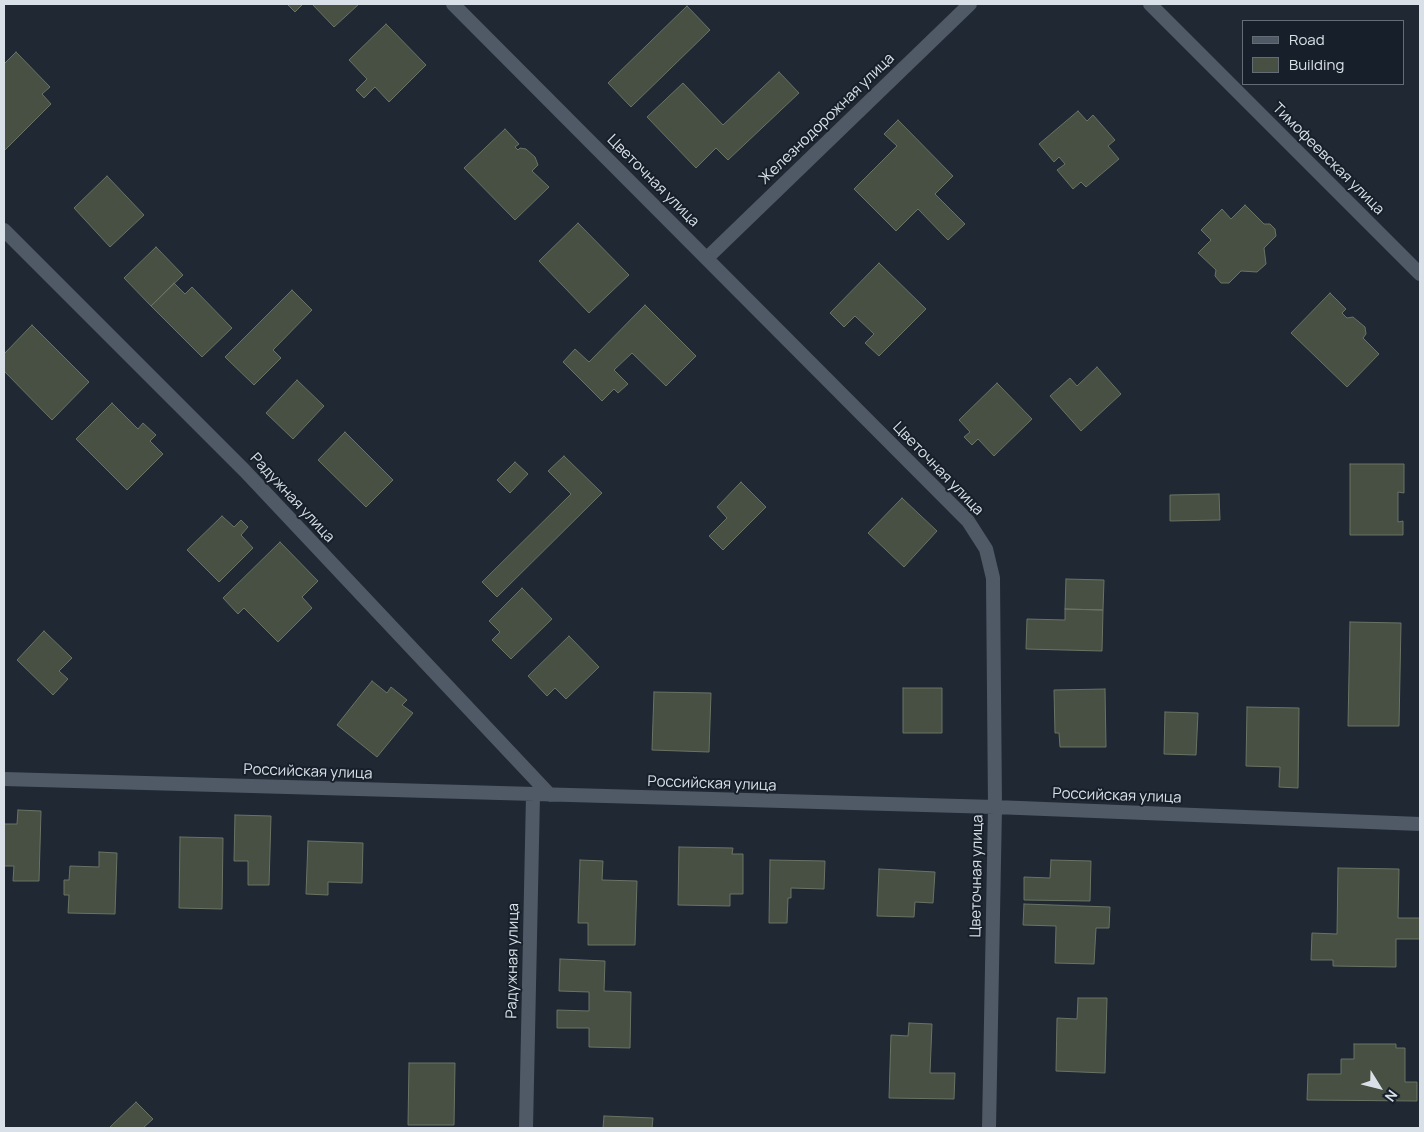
<!DOCTYPE html>
<html>
<head>
<meta charset="utf-8">
<style>
  body { margin:0 }
  #map { position:relative; width:1424px; height:1132px; overflow:hidden; background:#202834; font-family:Manrope,sans-serif }
  canvas { display:block }
  .frame { position:absolute; inset:0; border:5px solid #dae0e7; pointer-events:none }
  .legend { position:absolute; left:1242px; top:20px; width:162px; height:65px; box-sizing:border-box; background:#161f2a; border:1px solid #646c76; margin:0; padding:6px 9px; list-style:none; font-size:15px; color:#dae0e7 }
  .legend li { display:flex; align-items:center; gap:10px; height:25px }
  .legend b { width:25px; border:1px solid #646c76 }
  .north { position:absolute; left:1354px; top:1062px; width:50px; height:50px; -webkit-text-stroke:4px #161f2a; paint-order:stroke; rotate:126deg; font-size:14px; font-weight:700; line-height:20px; text-align:center; color:#dae0e7 }
  .north::after { content:''; display:block; margin:auto; width:18px; height:22px; background:#dae0e7; clip-path:polygon(50% 0,100% 100%,50% 72%,0 100%) }
</style>
</head>
<body>
<div id="map">
<canvas width="1424" height="1132"></canvas>
<div class="frame"></div>
<ul class="legend">
<li><b style="height:6px;background:#505a66"></b>Road</li>
<li><b style="height:14px;background:#485043"></b>Building</li>
</ul>
<div class="north">N</div>
</div>
<script>
const ctx = document.querySelector('canvas').getContext('2d');
ctx.lineJoin = 'round';
function fillPath(path, color) { ctx.fillStyle = color; ctx.fill(path, 'evenodd'); }
const poly = rows => new Path2D(rows.map(r => 'M' + r).join(''));
function stroke(path, color, width, dash) { ctx.strokeStyle = color; ctx.lineWidth = width; ctx.lineCap = dash ? 'butt' : 'round'; ctx.setLineDash(dash || []); ctx.stroke(path); }
function label(font, color, halo, rows, align = 'center') {
  ctx.font = font + ' Manrope,sans-serif'; ctx.lineWidth = 4; ctx.setLineDash([]); ctx.textBaseline = 'middle'; ctx.strokeStyle = halo; ctx.fillStyle = color; for (const [text, x, y, turn = 0] of rows) {
    ctx.save(); ctx.translate(x, y); ctx.rotate((+turn || 0) * Math.PI / 180); ctx.textAlign = isNaN(turn) ? turn : align; if (halo) ctx.strokeText(text, 0, 0); ctx.fillText(text, 0, 0); ctx.restore();
  }
}
const building = poly([
  [287,4,303,4,295,12,287,4],
  [312,4,359,4,334,27,312,4],
  [687,6,710,30,631,107,608,83,687,6],
  [386,24,426,65,389,102,375,87,364,98,356,90,367,79,349,60,386,24],
  [16,52,50,87,42,94,51,104,4,151,4,64,16,52],
  [779,72,799,93,728,160,716,148,696,168,647,117,683,83,723,125,779,72],
  [1078,111,1087,121,1093,115,1115,140,1108,146,1119,159,1086,187,1081,182,1073,189,1057,170,1065,164,1059,157,1054,162,1039,144,1078,111],
  [898,120,953,176,935,194,965,224,948,240,918,209,896,231,854,189,897,146,884,134,898,120],
  [505,129,519,144,515,147,518,150,520,148,526,149,535,157,538,165,532,171,549,187,515,220,464,168,505,129],
  [107,176,144,215,110,247,74,208,107,176],
  [1245,205,1264,224,1270,224,1275,229,1276,236,1264,248,1266,264,1257,272,1241,271,1229,283,1221,283,1215,276,1216,270,1198,253,1211,240,1201,230,1222,209,1231,219,1245,205],
  [578,223,629,275,589,313,539,261,578,223],
  [156,247,183,275,151,306,124,278,156,247],
  [879,263,926,309,879,356,865,343,874,334,855,316,844,327,830,313,879,263],
  [174,283,185,294,192,287,232,328,202,357,151,306,174,283],
  [292,290,312,310,273,350,281,358,254,385,225,357,292,290],
  [1330,293,1346,309,1342,313,1347,318,1353,317,1365,327,1366,334,1363,338,1379,354,1347,387,1291,333,1330,293],
  [645,305,696,356,666,386,632,353,614,370,628,384,618,393,614,389,602,401,563,362,575,349,589,362,645,305],
  [32,325,89,382,52,420,4,371,4,354,32,325],
  [1097,367,1121,394,1081,431,1050,396,1070,378,1077,386,1097,367],
  [297,380,324,406,293,439,266,413,297,380],
  [997,383,1032,419,994,456,978,439,972,445,964,437,970,432,959,420,997,383],
  [112,403,138,429,143,423,156,435,150,441,163,454,127,490,76,439,112,403],
  [345,432,393,480,366,507,318,460,345,432],
  [564,456,602,493,497,597,482,582,571,494,548,471,564,456],
  [515,462,528,474,510,493,497,480,515,462],
  [1350,464,1404,464,1404,493,1398,492,1398,522,1403,521,1403,535,1350,535,1350,464],
  [741,482,766,507,723,550,709,536,727,518,717,507,741,482],
  [1219,494,1220,520,1170,521,1170,495,1219,494],
  [902,498,937,531,904,567,868,533,902,498],
  [222,516,234,527,241,520,248,527,241,535,253,548,219,582,187,550,222,516],
  [280,542,318,581,302,597,312,608,278,642,244,608,238,614,223,598,280,542],
  [1066,579,1104,580,1103,610,1065,609,1066,579],
  [522,588,552,619,511,659,492,640,500,632,489,621,522,588],
  [1065,609,1103,610,1102,651,1026,649,1027,619,1065,620,1065,609],
  [1350,622,1401,623,1399,726,1348,726,1350,622],
  [44,631,72,658,59,671,68,679,53,695,17,660,44,631],
  [569,636,599,667,566,699,555,688,547,696,528,676,569,636],
  [372,681,387,693,391,687,407,700,402,705,413,713,377,757,337,725,372,681],
  [903,688,942,688,942,733,903,733,903,688],
  [1105,689,1106,747,1060,747,1059,733,1055,733,1054,690,1105,689],
  [654,692,711,693,709,752,652,750,654,692],
  [1247,707,1299,708,1298,788,1279,787,1280,767,1246,766,1247,707],
  [1165,712,1198,713,1196,755,1164,754,1165,712],
  [18,810,41,811,39,881,13,881,14,866,4,866,4,824,17,824,18,810],
  [235,815,271,816,269,885,248,885,248,861,234,861,235,815],
  [180,837,223,838,222,909,179,908,180,837],
  [308,841,363,843,362,883,328,882,328,895,306,894,308,841],
  [679,847,733,848,732,854,743,854,743,894,730,894,730,906,678,905,679,847],
  [99,852,117,853,115,914,68,913,69,895,64,895,64,880,69,880,70,866,99,867,99,852],
  [580,860,603,861,602,880,637,881,635,945,588,945,588,923,578,923,580,860],
  [770,860,825,861,824,889,791,888,791,898,788,898,787,923,769,923,770,860],
  [1051,860,1091,861,1090,901,1024,900,1024,877,1050,878,1051,860],
  [1338,868,1399,869,1398,918,1420,918,1420,939,1396,939,1396,967,1333,966,1333,960,1311,960,1312,933,1337,934,1338,868],
  [879,869,935,872,933,903,915,902,914,917,877,916,879,869],
  [1024,904,1110,907,1109,928,1096,928,1094,964,1055,963,1056,926,1023,925,1024,904],
  [560,959,605,961,604,991,631,992,630,1048,589,1047,589,1028,557,1028,557,1010,589,1011,589,992,559,991,560,959],
  [1078,998,1107,998,1105,1073,1056,1071,1057,1018,1077,1019,1078,998],
  [909,1023,932,1024,930,1073,955,1073,954,1099,889,1098,891,1035,908,1036,909,1023],
  [1354,1044,1396,1044,1396,1048,1405,1048,1405,1082,1417,1082,1417,1101,1307,1100,1308,1074,1341,1074,1341,1059,1354,1059,1354,1044],
  [409,1063,455,1063,454,1125,408,1125,409,1063],
  [136,1102,153,1119,143,1128,109,1128,136,1102],
  [604,1116,653,1118,652,1128,603,1128,604,1116]
]);
const minor = poly([
  [453,4,968,521,986,549,993,578,995,807,989,1128],
  [1150,4,1420,274],
  [4,230,245,471,550,795],
  [707,258,970,4],
  [4,779,995,807,1420,824],
  [526,1128,533,795]
]);
const streetNames = [
  ["Железнодорожная улица",827,119,-44],
  ["Тимофеевская улица",1328,159,45],
  ["Цветочная улица",653,181,45],
  ["Цветочная улица",938,469,46],
  ["Радужная улица",292,498,47],
  ["Российская улица",308,772,2],
  ["Российская улица",712,784,2],
  ["Российская улица",1117,796,2],
  ["Цветочная улица",977,876,-89],
  ["Радужная улица",513,961,-89]
];
fillPath(building, '#485043');
stroke(building, '#6a7364', 1);
stroke(minor, '#505a66', 14);
label('15px', '#dae0e7', '#161f2a', streetNames);
</script>
</body>
</html>
